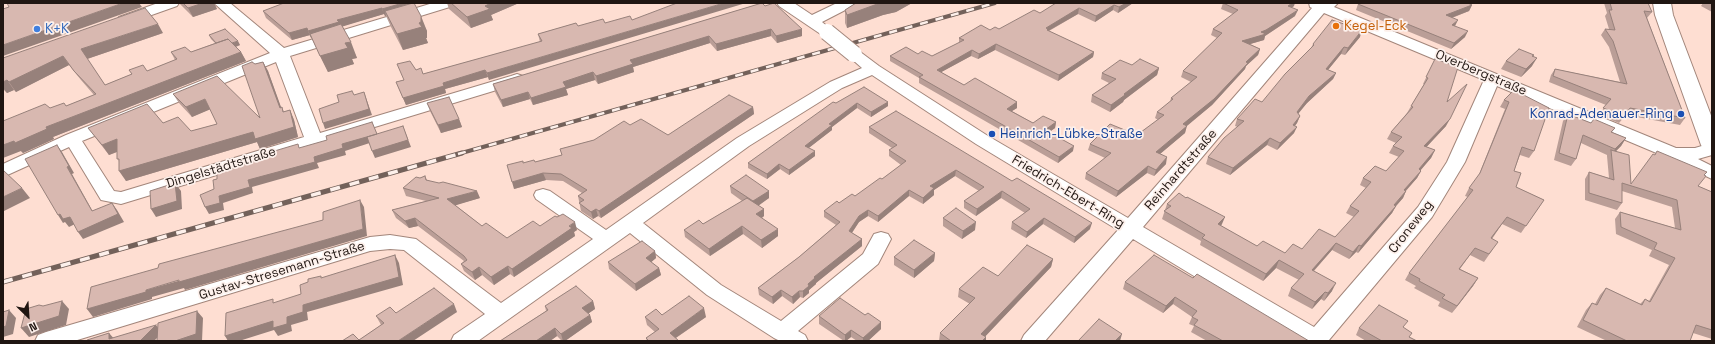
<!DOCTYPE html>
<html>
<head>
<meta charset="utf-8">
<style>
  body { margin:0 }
  #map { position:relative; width:1715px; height:344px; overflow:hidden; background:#feded2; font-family:"Space Grotesk",sans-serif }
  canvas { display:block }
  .frame { position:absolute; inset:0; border:4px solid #201612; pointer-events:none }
  .north { position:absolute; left:8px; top:296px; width:40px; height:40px; -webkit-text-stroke:3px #fdf0eb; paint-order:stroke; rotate:155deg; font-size:11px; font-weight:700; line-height:16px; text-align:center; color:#201612 }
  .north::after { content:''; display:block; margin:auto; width:14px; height:18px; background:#201612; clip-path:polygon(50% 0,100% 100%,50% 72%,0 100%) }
</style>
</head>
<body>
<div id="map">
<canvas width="1715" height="344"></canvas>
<div class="frame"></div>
<div class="north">N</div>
</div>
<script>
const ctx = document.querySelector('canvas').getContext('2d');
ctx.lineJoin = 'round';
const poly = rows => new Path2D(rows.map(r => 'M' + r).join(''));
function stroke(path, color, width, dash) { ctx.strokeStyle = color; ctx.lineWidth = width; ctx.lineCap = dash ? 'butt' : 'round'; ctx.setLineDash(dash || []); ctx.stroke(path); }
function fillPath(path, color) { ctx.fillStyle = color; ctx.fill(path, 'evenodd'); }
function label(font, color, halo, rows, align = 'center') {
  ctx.font = font + ' "Space Grotesk",sans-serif'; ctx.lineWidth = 3.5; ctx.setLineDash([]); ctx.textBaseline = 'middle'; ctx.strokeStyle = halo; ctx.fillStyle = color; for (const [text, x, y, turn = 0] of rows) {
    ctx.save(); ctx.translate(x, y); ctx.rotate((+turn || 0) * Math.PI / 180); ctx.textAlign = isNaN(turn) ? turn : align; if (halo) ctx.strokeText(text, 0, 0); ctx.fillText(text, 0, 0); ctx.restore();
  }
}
const street = poly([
  [158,3,179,3,177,6,129,23,124,24,119,23,117,20,119,17,158,3],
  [214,3,230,3,284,48,433,3,455,3,453,6,290,56,320,133,511,76,517,74,523,76,525,79,523,82,121,204,101,200,69,147,3,177,3,164,66,135,270,53,214,3],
  [276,62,304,137,121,192,114,191,82,141,276,62],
  [777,3,794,3,812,15,837,3,855,3,853,6,822,22,834,32,832,35,827,36,822,35,779,6,777,3],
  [1309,3,1338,3,1334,7,1676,148,1695,148,1712,143,1712,155,1698,159,1712,166,1712,179,1666,157,1497,86,1465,162,1432,217,1329,340,1330,341,1301,341,1133,239,1045,341,1021,341,1024,335,1118,230,976,144,872,75,842,88,749,146,643,223,721,285,781,321,863,254,874,234,881,232,888,234,891,239,878,264,798,331,805,335,808,341,780,341,774,338,707,295,630,233,478,341,451,341,454,335,485,314,404,250,390,249,370,251,74,341,35,341,38,335,46,332,370,237,390,235,416,239,501,303,593,239,536,199,534,195,536,191,543,189,550,191,606,230,737,138,830,82,862,68,846,54,849,51,854,49,859,51,879,66,988,136,1128,218,1312,8,1310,7,1309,3],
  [1324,13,1484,80,1447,162,1418,207,1314,327,1143,227,1324,13]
]);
const secondary = poly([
  [1653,3,1671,3,1673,15,1712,118,1712,152,1704,150,1701,145,1669,55,1655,15,1653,3]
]);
const railFar1 = poly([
  [458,154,995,3]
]);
const rail = poly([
  [3,282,462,153]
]);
const streetBridge = poly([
  [827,32,854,54]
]);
const wall = poly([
  [179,3,214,3,217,9,193,17],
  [412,3,427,31,427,38,426,38,428,43,403,50,391,27,386,16,385,16,384,14,342,26,357,58,352,59,354,64,328,72,310,35,292,40,266,18,263,11],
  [447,3,519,3,491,15,493,20,471,28,449,9],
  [762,3,802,36,777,43,771,36,717,51,710,43,633,67,634,72,598,84,595,80,566,89,568,95,533,105,530,99,503,107,495,92,493,84],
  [856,3,912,3,896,12,883,15,847,28,845,23,845,10],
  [1133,3,1118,13,1113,10,1095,22,1078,14,1049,31,1094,52,1093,57,1058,81,995,50,978,59,971,56,941,72,964,85,1017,102,1017,108,1012,111,1033,123,1056,122,1055,128,1049,132,1073,151,1058,163,919,83,919,78,890,61,890,56,918,54,932,56,959,43,959,38,990,30,999,29,1040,13],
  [1223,3,1294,6,1292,7,1295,16,1265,36,1264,40,1250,44,1260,49,1258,55,1246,66,1245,69,1212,105,1186,126,1185,133,1160,154,1166,164,1154,176,1147,173,1116,197,1085,179,1086,173,1105,158,1088,150,1090,144,1137,135,1158,120,1155,118,1157,112,1170,102,1171,98,1191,82,1181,77,1183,71,1217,38,1211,35,1213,29,1233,14,1221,9],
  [1359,3,1473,3,1470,4,1472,5,1469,11,1452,18,1455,26,1465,37,1451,49,1356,10,1358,4],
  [1604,3,1648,3,1652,12,1647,18,1685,118,1680,125,1626,115,1619,123,1599,115,1606,105,1549,82,1551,75,1555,69,1620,82,1609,47,1601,35,1605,29,1609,29,1605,16,1607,13],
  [1703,3,1712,3,1712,12,1701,6],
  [576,23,489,80,488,77,445,89,446,93,406,105,396,82,403,80,416,70,423,74,540,42,538,34],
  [163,33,87,59,105,85,132,74,129,70,147,71,175,60,171,52,191,52,215,43,211,39,209,35,240,45,236,47,241,52,246,61,53,137,54,139,23,153,21,151,50,108,66,106,94,95,81,80,69,65,16,92,14,90,7,93,3,89,3,58],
  [1360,37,1345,55,1341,54,1328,70,1336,73,1333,79,1307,103,1298,113,1300,116,1297,123,1295,126,1294,133,1277,150,1267,145,1230,175,1206,164,1208,157,1238,127,1235,126,1237,119,1262,102,1311,48,1313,44],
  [1534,55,1533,57,1532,66,1521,77,1501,69,1506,61],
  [1435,59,1447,102,1446,126,1426,147,1435,150,1431,158,1420,170,1421,171,1417,178,1406,191,1403,198,1396,206,1392,213,1358,253,1356,252,1349,259,1332,250,1314,271,1332,291,1324,301,1321,299,1312,309,1288,296,1291,288,1299,280,1276,268,1263,281,1200,245,1201,241,1162,219,1167,204,1222,224,1221,226,1257,246,1285,253,1302,249,1335,237,1354,217,1346,213,1350,206,1366,188,1360,185,1363,178,1386,171,1399,157,1389,153,1393,146,1396,143,1387,139,1391,132,1407,113,1424,84,1423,84],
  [263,62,268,71,281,108,282,107,284,112,290,110,294,120,298,137,260,149,257,142,126,181,119,162,117,152,109,155,88,128,163,123,191,131,217,124,210,109,192,117,179,103,173,94,260,118,255,64],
  [1132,65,1159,68,1157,75,1124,100,1123,102,1110,112,1091,102,1092,95,1109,83,1101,79,1102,73],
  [1514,90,1534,151,1529,158,1520,155,1514,171,1516,187,1544,200,1521,233,1502,224,1492,239,1493,249,1484,262,1470,255,1460,269,1478,278,1473,286,1452,313,1438,306,1440,302,1414,288,1416,286,1405,280,1409,273,1468,197,1465,196,1469,188,1478,177,1505,109,1500,107,1504,100],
  [888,102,888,106,871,117,857,108,832,127,832,130,808,148,815,156,789,175,780,169,767,179,748,168,748,163,836,103],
  [427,103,459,119,462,127,441,133,430,111],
  [753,107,754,114,601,218,598,216,593,219,581,211,578,196,582,193,563,181,546,180,514,189,523,163,535,162,562,155,560,149,594,140,630,125,668,135],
  [1568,114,1591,123,1615,128,1612,132,1626,138,1621,146,1616,151,1631,184,1704,175,1698,186,1712,192,1712,339,1693,333,1690,341,1607,341,1577,327,1586,310,1592,303,1595,304,1600,295,1606,288,1640,304,1645,299,1649,301,1669,265,1649,256,1652,250,1616,234,1615,219,1620,212,1675,228,1672,207,1622,191,1622,203,1617,210,1585,200,1585,179,1589,172,1609,178,1607,156,1607,155,1581,143,1576,159,1571,166,1554,160,1563,121],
  [869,127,1090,229,1074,243,1043,224,1026,238,1011,229,1012,222,1025,213,1001,198,976,216,964,208,964,201,979,191,955,176,934,190,934,195,923,204,909,196,878,222,868,216,859,222,852,233,862,239,862,246,816,283,816,284,809,290,809,293,803,298,800,297,793,304,782,296,773,304,759,295,758,288,799,257,836,225,824,217,824,211,839,203,855,196,882,179,901,165,889,156,889,150,892,148,869,133],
  [425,176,427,180,480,198,455,205,482,226,507,238,540,226,577,230,574,232,575,236,514,277,510,274,494,285,482,275,475,280,464,271,461,264,464,261,418,226,409,228,396,218,392,210,426,201,406,196,403,188,420,178],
  [730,186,769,191,769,198,758,205,764,209,764,216,762,218,778,236,762,248,743,234,710,256,685,237,684,230,703,224,742,201,731,193],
  [943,218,975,230,962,239,943,226],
  [655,251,656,258,651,262,659,268,661,275,636,291,609,269,608,262],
  [935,253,934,261,914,278,894,265,894,257],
  [1053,259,1051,267,985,336,986,341,939,341,940,333,970,304,958,297,959,289,998,276],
  [1193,278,1309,341,1207,341,1191,332,1194,326,1189,324,1192,317,1173,304,1163,313,1123,289,1125,282],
  [593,301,595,309,588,313,590,315,592,322,565,341,562,341,557,336,550,341,500,341,546,311,545,306],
  [457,312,359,340,381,325,380,323,376,316,396,313],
  [662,315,706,317,676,338,679,341,647,341,646,338,655,332,647,325,645,317],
  [819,316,881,329,868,341,857,341,851,337,846,341,844,341,819,324],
  [1359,328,1404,328,1410,337,1417,341,1366,341,1356,335]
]);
const shadedWall = poly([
  [123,3,139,3,142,7,3,56,3,45],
  [203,3,214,3,217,9,193,17,188,8],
  [403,3,412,3,385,11,386,16,385,16,382,9],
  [491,3,519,3,491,15,493,20,471,28,467,17,485,6],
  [724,3,746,3,489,80,487,73],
  [880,3,912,3,896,12,883,15,847,28,847,15],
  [1126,3,1133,3,1118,13,1119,7],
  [1292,3,1295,3,1294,6,1286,12,1288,6],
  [1114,5,1113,10,1095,22,1096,16],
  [1472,5,1469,11,1443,21,1446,15],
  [382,8,384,14,341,27,341,29,311,38,308,31,337,20],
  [1079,8,1078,14,1048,31,1046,28],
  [1298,10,1295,16,1265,36,1264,40,1240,47,1242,41,1261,32],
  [421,16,427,31,427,38,426,38,428,43,403,50,397,34,419,23],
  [1458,20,1455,26,1452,25],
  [158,24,163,33,87,59,81,49],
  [307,28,310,35,292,40,289,33],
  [771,29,771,36,717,51,716,44],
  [802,29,802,36,777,43,776,36],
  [1362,30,1360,37,1345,55,1348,48],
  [1468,31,1465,37,1451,49,1454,43],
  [709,36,710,43,633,67,634,72,598,84,596,76,630,60],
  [238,41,240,45,223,51,221,47],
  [351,42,357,58,352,59,354,64,328,72,320,56,345,43],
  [996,44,995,50,978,59,979,54],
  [1344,47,1341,54,1323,76,1326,69],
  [1260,49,1258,55,1246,66,1245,69,1212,105,1181,131,1183,124,1246,62],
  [972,50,971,56,936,75,937,70],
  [241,52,246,61,53,137,54,139,23,153,21,151,3,158,3,145,46,127],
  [1094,52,1093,57,1058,81,1059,75],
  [63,56,69,65,16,92,9,82],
  [1537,58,1532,66,1521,77,1526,69],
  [263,62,268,71,285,118,280,108],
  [1159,68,1157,75,1124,100,1123,102,1110,112,1111,105,1124,94],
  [485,70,488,77,445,89,446,93,406,105,403,98,443,83],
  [593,72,595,80,566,89,568,95,533,105,531,98,563,82],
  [1336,73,1333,79,1307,103,1294,119,1297,112,1309,96],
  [7,80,14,90,7,93,3,88,3,82],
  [364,92,372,115,325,129,323,123],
  [528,92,530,99,503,107,501,100],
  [205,99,211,109,192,117,186,107],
  [888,102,888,106,871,117,871,112],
  [1017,102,1017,108,1007,114,1007,109],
  [857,103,857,108,832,127,832,130,805,151,805,146,829,124],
  [753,107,754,114,601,218,599,211],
  [290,110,294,120,298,137,260,149,257,142,126,181,119,171],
  [1300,116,1297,123,1290,132,1293,125],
  [459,119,462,127,441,133,438,125],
  [1450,119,1446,126,1421,153,1424,146],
  [372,122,379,140,345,151,346,155,317,163,319,168,252,187,253,193,223,203,224,210,209,214,205,207,219,196,248,180,342,144],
  [1056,122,1055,128,1044,136,1045,130],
  [403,126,411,147,375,158,372,151],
  [1187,126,1185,133,1154,159,1156,152],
  [1297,127,1294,133,1277,150,1280,143],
  [1270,138,1267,145,1230,175,1233,168],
  [1626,138,1621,146,1612,155,1615,149],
  [117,139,124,149,109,155,102,145],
  [57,145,62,152,74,173,72,174,97,219,92,211,67,167],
  [1074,146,1073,151,1058,163,1059,157],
  [1435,150,1431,158,1415,177,1419,169],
  [815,151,815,156,789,175,789,170],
  [1167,157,1166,164,1154,176,1156,170],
  [779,164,780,169,767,179,767,174],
  [1148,166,1147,173,1116,197,1118,191],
  [956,170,955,176,934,190,934,195,923,204,923,198,930,186],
  [1421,171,1417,178,1400,197,1404,190],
  [543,173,546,180,514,189,512,182],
  [175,183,181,191,182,209,156,217,151,209],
  [22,188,30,198,4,211,3,210,3,197],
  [909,190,909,196,878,222,878,216],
  [477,191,480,198,450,207,447,199],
  [769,191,769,198,754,209,753,201],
  [1002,191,1001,198,976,216,977,209],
  [1406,191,1403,198,1396,206,1392,213,1358,253,1361,246],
  [360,200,364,207,367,236,185,290,184,288,152,297,152,299,93,317,87,309,146,290,363,229],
  [112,203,117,210,124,222,83,239,78,232],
  [596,209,598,216,593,219,591,212],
  [764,209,764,216,757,221,756,214],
  [868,210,868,216,859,222,849,237,849,231,859,216],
  [60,214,70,217,75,224,69,227,65,222,63,223,58,215],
  [1225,217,1222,224,1215,231,1218,224],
  [1507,217,1502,224,1486,246,1491,238],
  [415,218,418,226,409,228,405,221],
  [1044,218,1043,224,1026,238,1027,232],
  [575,222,577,230,574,232,575,236,514,277,512,269],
  [976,222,975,230,962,239,963,231],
  [1092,223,1090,229,1074,243,1075,237],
  [742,226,743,234,710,256,709,249],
  [778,229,778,236,762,248,761,240],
  [862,239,862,246,816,283,816,284,809,290,809,293,803,298,803,291,808,284,814,277],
  [1336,243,1332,250,1308,277,1312,270],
  [1359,245,1356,252,1349,259,1353,252],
  [655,251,656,258,648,265,646,258],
  [935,253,934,261,914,278,914,270],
  [395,255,399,263,403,285,307,312,308,320,291,325,292,331,278,336,274,330,239,341,228,341,225,336,303,305],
  [1053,259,1051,267,981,341,981,334],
  [1279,260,1276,268,1263,281,1266,274],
  [508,266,510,274,494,285,491,277],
  [479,267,482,275,475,280,472,272],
  [659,268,661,275,636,291,635,284],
  [1478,278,1473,286,1452,313,1457,306],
  [1336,283,1332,291,1324,301,1328,293],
  [781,290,782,296,773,304,772,297],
  [799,291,800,297,793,304,792,297],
  [1325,292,1321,299,1312,309,1315,302],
  [1175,297,1173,304,1163,313,1166,306],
  [62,301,69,309,66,325,29,337,21,328],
  [593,301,595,309,585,316,582,308],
  [454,304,457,312,413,341,398,341],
  [704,308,706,317,671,341,670,333],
  [9,310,16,318,13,334,3,337,3,327],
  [197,311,203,318,202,341,175,341],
  [590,315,592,322,565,341,563,341,561,334],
  [881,322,881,329,868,341,863,341,863,338],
  [156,325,162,333,154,341,140,341],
  [555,328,557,336,550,341,536,341],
  [851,330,851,337,846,341,845,341,845,335],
  [109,333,116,341,109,339],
  [1122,334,1120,341,1115,341],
  [986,337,986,341,982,341]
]);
const building = poly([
  [7,3,123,3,3,45,3,9,9,7,7,3],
  [183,3,203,3,188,8,183,3],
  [284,3,403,3,382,9,382,8,337,20,339,22,308,31,307,28,289,33,263,11,284,3],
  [413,3,414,3,421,16,421,22,419,23,422,27,397,34,385,11,413,3],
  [451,3,491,3,485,6,490,9,467,17,451,3],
  [677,3,724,3,487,73,485,70,443,83,444,86,403,98,396,82,404,80,397,64,410,61,416,70,421,68,423,74,542,41,538,34,576,23,578,26,603,19,605,23,630,16,632,20,677,3],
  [762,3,765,6,774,3,802,29,776,36,771,29,716,44,709,36,630,60,633,64,596,76,593,72,563,82,566,87,531,98,528,92,501,100,493,84,762,3],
  [856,3,880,3,847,15,845,10,856,3],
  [1056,3,1126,3,1119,7,1114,5,1096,16,1079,8,1046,28,1048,29,1047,30,1094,52,1059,75,996,44,979,54,972,50,937,70,964,85,975,78,1017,102,1007,109,1033,123,1043,116,1056,122,1045,130,1074,146,1059,157,919,77,923,75,890,56,906,47,918,54,922,51,932,56,964,40,959,38,981,25,990,30,995,27,999,29,1034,10,1040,13,1056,3],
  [1223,3,1292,3,1288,6,1298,10,1266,30,1261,32,1266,34,1242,41,1260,49,1246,62,1248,63,1214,99,1183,124,1187,126,1156,152,1167,157,1156,170,1148,166,1118,191,1086,173,1111,153,1090,144,1110,124,1137,135,1164,115,1157,112,1173,99,1171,98,1197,77,1183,71,1222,33,1213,29,1238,10,1223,3],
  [1359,3,1468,3,1472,5,1446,15,1458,20,1452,25,1468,31,1454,43,1358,4,1359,3],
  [1610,3,1648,3,1652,12,1644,11,1685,118,1630,108,1624,116,1603,108,1611,99,1553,76,1555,69,1627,84,1613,41,1605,29,1615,30,1609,10,1612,10,1610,3],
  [145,8,158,24,81,49,105,85,132,74,129,70,143,65,147,71,177,59,171,52,185,47,191,52,228,39,241,52,46,127,47,129,15,143,14,141,3,145,3,121,45,104,50,108,64,103,66,106,96,94,74,71,63,56,9,82,7,80,3,82,3,58,145,8],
  [1332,20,1362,30,1348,48,1344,47,1326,69,1336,73,1309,96,1297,112,1300,116,1293,125,1297,127,1280,143,1270,138,1233,168,1208,157,1224,138,1244,121,1237,119,1247,108,1255,99,1262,102,1285,74,1314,45,1313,44,1332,20],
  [341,24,351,42,345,43,348,48,320,56,310,34,341,24],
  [225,29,238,41,232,43,228,39,216,43,209,35,225,29],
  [1519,49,1534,55,1532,56,1537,58,1526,69,1506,61,1519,49],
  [1140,59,1159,68,1124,94,1125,95,1111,105,1092,95,1116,79,1102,73,1120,60,1132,65,1140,59],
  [1435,59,1458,67,1447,102,1467,84,1450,119,1424,146,1435,150,1419,169,1421,171,1404,190,1406,191,1394,205,1396,206,1361,246,1359,245,1353,252,1336,243,1312,270,1336,283,1328,293,1325,292,1315,302,1291,288,1304,274,1279,260,1266,274,1202,238,1205,235,1164,211,1171,206,1167,204,1179,193,1186,198,1187,197,1225,217,1218,224,1257,246,1263,241,1285,253,1293,244,1302,249,1319,229,1335,237,1359,211,1350,206,1371,182,1363,178,1375,166,1386,171,1404,151,1393,146,1402,137,1391,132,1413,107,1411,106,1428,78,1426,77,1435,59],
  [252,62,255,64,263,62,280,108,282,107,283,112,290,110,294,127,255,139,253,132,119,171,119,159,117,159,117,139,102,145,88,128,147,104,163,123,178,117,191,131,217,124,205,99,186,107,173,94,217,76,260,118,242,66,252,62],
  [864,87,888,102,871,112,857,103,829,124,832,125,805,146,815,151,789,170,779,164,767,174,748,163,833,102,836,103,864,87],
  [1514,90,1549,108,1534,151,1522,147,1514,171,1521,173,1516,187,1544,200,1526,226,1507,217,1491,238,1498,242,1489,254,1475,248,1459,269,1478,278,1457,306,1442,298,1445,295,1419,281,1420,279,1409,273,1473,190,1469,188,1480,173,1509,102,1504,100,1514,90],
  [352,91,354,95,364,92,369,109,323,123,319,109,339,102,337,95,352,91],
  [729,95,753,107,599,211,596,209,591,212,579,203,584,200,578,196,587,190,561,174,543,173,512,182,507,165,523,161,523,163,534,160,535,162,562,155,560,149,594,140,624,121,630,125,641,119,668,135,729,95],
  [449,97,459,119,438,125,427,103,449,97],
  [896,111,1012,181,1017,178,1092,223,1075,237,1044,218,1027,232,1012,222,1030,209,1002,191,977,209,964,201,984,187,956,170,930,186,934,188,923,198,909,190,878,216,868,210,859,216,849,231,862,239,814,277,815,278,808,284,809,286,803,291,799,291,792,297,781,290,772,297,758,288,799,257,840,222,824,211,837,201,839,203,852,194,855,196,880,178,882,179,906,161,889,150,897,145,869,127,896,111],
  [1568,114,1591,123,1594,119,1615,128,1611,132,1626,138,1615,149,1583,135,1576,159,1559,153,1568,114],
  [372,122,377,134,342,144,343,148,314,157,315,162,248,180,250,187,219,196,220,203,205,207,200,195,214,189,213,180,217,179,217,173,262,159,261,155,298,144,299,148,327,140,326,136,372,122],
  [403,126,408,140,372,151,367,137,403,126],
  [57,145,69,166,67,167,92,211,112,203,118,214,78,232,70,217,63,219,60,214,58,215,25,159,57,145],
  [1611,150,1629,155,1631,184,1653,154,1655,155,1657,151,1707,172,1704,175,1706,176,1698,186,1712,192,1712,330,1696,325,1690,341,1627,341,1583,320,1592,303,1597,305,1606,288,1642,305,1645,299,1650,302,1675,258,1654,249,1657,243,1621,227,1620,212,1681,230,1677,200,1622,183,1622,203,1589,193,1589,172,1614,180,1611,150],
  [3,170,22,188,3,197,3,170],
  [746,175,769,191,753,201,730,186,746,175],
  [425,176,426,180,439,183,443,182,477,191,447,199,482,226,486,223,507,238,533,221,540,226,555,216,557,217,563,214,575,222,569,226,572,228,512,269,508,266,491,277,479,267,472,272,461,264,467,260,464,256,415,218,405,221,392,210,439,198,403,188,416,177,420,178,425,176],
  [175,183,177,201,151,209,150,191,175,183],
  [747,198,764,209,756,214,778,229,761,240,742,226,709,249,684,230,699,220,703,224,747,198],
  [360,200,363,229,179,282,179,280,146,290,146,292,87,309,91,287,158,268,159,264,323,220,323,212,360,200],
  [956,208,976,222,963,231,943,218,956,208],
  [914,240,935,253,914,270,894,257,914,240],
  [642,241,655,251,646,258,659,268,635,284,608,262,642,241],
  [1027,245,1053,259,981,334,986,337,982,341,951,341,940,333,975,298,959,289,983,267,998,276,1027,245],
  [395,255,399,277,303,305,303,312,287,317,287,324,273,328,273,321,225,336,226,313,273,299,273,303,301,294,300,285,308,282,308,279,321,276,321,278,395,255],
  [1154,255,1193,278,1197,274,1309,341,1223,341,1194,325,1198,320,1192,317,1197,311,1175,297,1166,306,1125,282,1154,255],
  [576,286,593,301,582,308,590,315,561,334,555,328,536,341,500,341,548,310,545,306,576,286],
  [434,288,454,304,398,341,342,341,353,334,359,340,384,323,376,316,390,307,396,313,434,288],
  [689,296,704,308,670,333,679,341,649,341,646,338,659,329,645,317,656,309,662,315,689,296],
  [840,298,865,315,868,313,881,322,863,338,851,330,845,335,819,316,840,298],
  [62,301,59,316,21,328,26,309,39,305,43,306,62,301],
  [1379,305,1408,321,1403,327,1412,333,1409,337,1417,341,1382,341,1359,328,1379,305],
  [9,310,6,326,3,327,3,312,9,310],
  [197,311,196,334,175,341,157,341,158,323,197,311],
  [1099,319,1122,334,1115,341,1078,341,1099,319],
  [156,325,140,341,87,341,87,340,109,333,109,339,156,325]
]);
const markers = [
  [1336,26,4,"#e8710a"],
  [37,29,4,"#3f7fe0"],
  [1681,114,4,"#1a4fb4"],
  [992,134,4,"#1a4fb4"]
];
const foodNames = [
  ["Kegel-Eck",1344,26]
];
const shopNames = [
  ["K+K",45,29]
];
const streetNames = [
  ["Overbergstraße",1481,73,23],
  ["Dingelstädtstraße",221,168,-17],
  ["Reinhardtstraße",1181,170,-49],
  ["Friedrich-Ebert-Ring",1068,192,31],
  ["Croneweg",1411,227,-52],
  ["Gustav-Stresemann-Straße",282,271,-17]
];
const transitNames = [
  ["Konrad-Adenauer-Ring",1673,114],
  ["Heinrich-Lübke-Straße",1000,134,"left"]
];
stroke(street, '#a3867b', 2);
stroke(secondary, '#a3867b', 2);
fillPath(street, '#fff');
fillPath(secondary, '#fff');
stroke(railFar1, '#73615a', 4);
stroke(rail, '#73615a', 5);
stroke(railFar1, '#fdf0eb', 2.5, [8]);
stroke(rail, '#fdf0eb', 3.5, [10]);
stroke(streetBridge, '#a3867b', 18, []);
stroke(streetBridge, '#fff', 16);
fillPath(wall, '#ba9e97');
fillPath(shadedWall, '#97817b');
fillPath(building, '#d8b8b0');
stroke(building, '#97817b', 1);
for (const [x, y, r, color] of markers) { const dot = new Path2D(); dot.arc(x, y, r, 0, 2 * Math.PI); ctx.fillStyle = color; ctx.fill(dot); stroke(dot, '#fdf0eb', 1.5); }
label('13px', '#c56008', '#fdf0eb', foodNames, 'left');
label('13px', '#366cbe', '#fdf0eb', shopNames, 'left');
label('13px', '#201612', '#fdf0eb', streetNames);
label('13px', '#164399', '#fdf0eb', transitNames, 'right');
</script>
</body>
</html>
